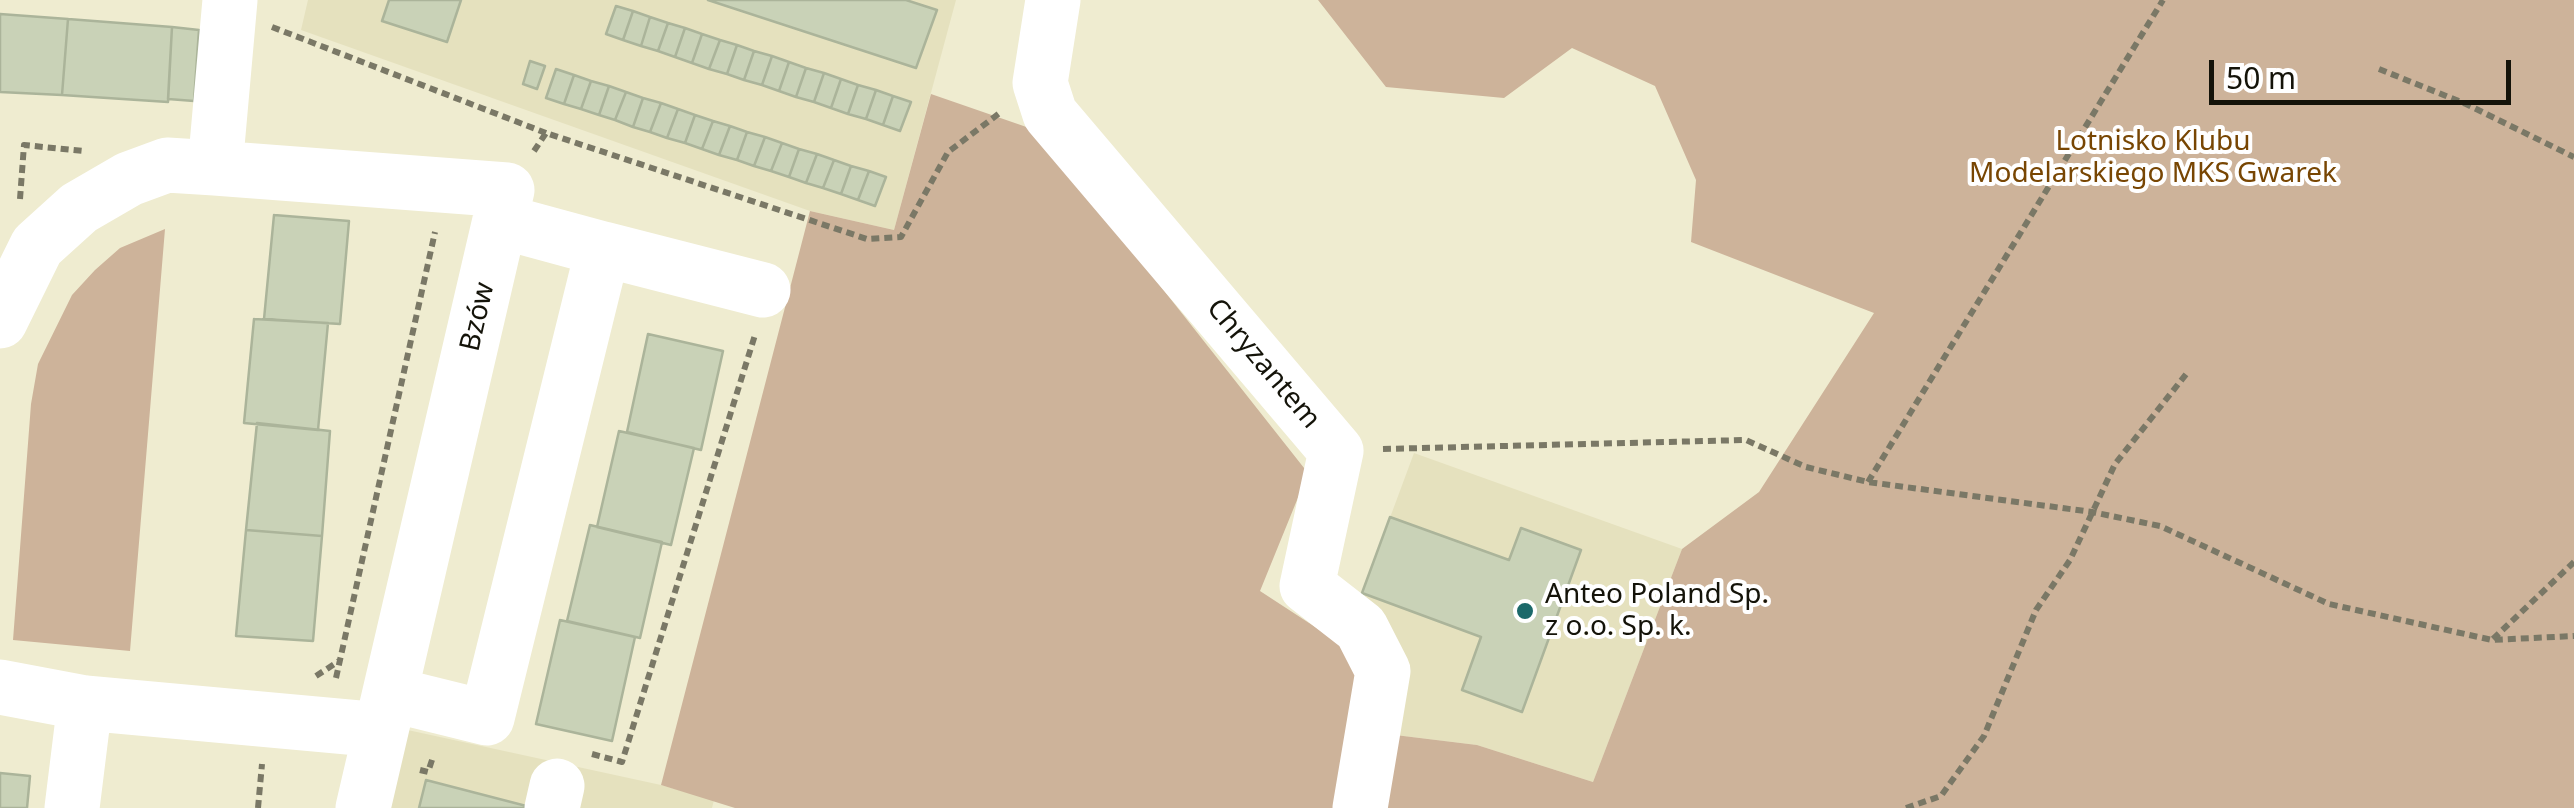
<!DOCTYPE html>
<html>
<head>
<meta charset="utf-8">
<style>
  body { margin:0 }
  #map { position:relative; width:2574px; height:808px; overflow:hidden; background:#efecd0; font-family:"Noto Sans",sans-serif }
  canvas { display:block }
  .scale { position:absolute; left:2209px; top:60px; width:302px; height:45px; box-sizing:border-box; border:5px solid #141309; border-top:0; padding-left:12px; font-size:30px; line-height:35px; white-space:nowrap; color:#141309; -webkit-text-stroke:8px #fff; paint-order:stroke }
</style>
</head>
<body>
<div id="map">
<canvas width="2574" height="808"></canvas>
<div class="scale">50 m</div>
</div>
<script>
const ctx = document.querySelector('canvas').getContext('2d');
ctx.lineJoin = 'round';
function fillPath(path, color) { ctx.fillStyle = color; ctx.fill(path, 'evenodd'); }
const poly = rows => new Path2D(rows.map(r => 'M' + r).join(''));
function stroke(path, color, width, dash) { ctx.strokeStyle = color; ctx.lineWidth = width; ctx.lineCap = dash ? 'butt' : 'round'; ctx.setLineDash(dash || []); ctx.stroke(path); }
function label(font, color, halo, rows, align = 'center') {
  ctx.font = font + ' "Noto Sans",sans-serif'; ctx.lineWidth = 8; ctx.setLineDash([]); ctx.textBaseline = 'middle'; ctx.strokeStyle = halo; ctx.fillStyle = color; for (const [text, x, y, turn = 0] of rows) {
    ctx.save(); ctx.translate(x, y); ctx.rotate((+turn || 0) * Math.PI / 180); ctx.textAlign = isNaN(turn) ? turn : align; if (halo) ctx.strokeText(text, 0, 0); ctx.fillText(text, 0, 0); ctx.restore();
  }
}
const built = poly([
  [308,0,956,0,894,230,810,211,301,30],
  [1414,453,1682,549,1593,782,1477,745,1387,734,1355,612],
  [403,729,661,785,714,800,712,808,385,808]
]);
const green = poly([
  [1318,0,2574,0,2574,808,1374,808,1387,734,1477,745,1593,782,1682,549,1759,492,1874,313,1691,242,1696,180,1655,86,1572,48,1504,98,1386,87],
  [931,94,1038,131,1308,473,1260,591,1329,636,1360,663,1336,808,735,808,661,785,810,211,894,230],
  [165,229,130,651,13,640,31,404,38,364,72,295,95,270,120,248]
]);
const building = poly([
  [389,0,461,0,447,42,382,21,389,0],
  [708,0,906,0,937,10,916,68,708,0],
  [616,6,633,11,623,40,606,34,616,6],
  [633,11,650,17,641,46,623,40,633,11],
  [0,14,68,19,62,95,0,92,0,14],
  [650,17,668,23,658,51,641,46,650,17],
  [68,19,172,27,168,102,62,95,68,19],
  [668,23,685,28,675,57,658,51,668,23],
  [172,27,199,30,194,101,168,99,172,27],
  [685,28,702,34,692,63,675,57,685,28],
  [702,34,720,40,709,69,692,63,702,34],
  [720,40,737,45,727,74,709,69,720,40],
  [737,45,754,51,744,80,727,74,737,45],
  [754,51,772,56,762,85,744,80,754,51],
  [772,56,789,62,779,91,762,85,772,56],
  [530,61,545,66,537,89,523,84,530,61],
  [789,62,806,68,796,97,779,91,789,62],
  [806,68,824,73,814,102,796,97,806,68],
  [556,69,574,75,564,104,546,98,556,69],
  [824,73,841,79,831,108,814,102,824,73],
  [574,75,591,81,581,109,564,104,574,75],
  [841,79,858,85,848,114,831,108,841,79],
  [591,81,609,86,599,115,581,109,591,81],
  [858,85,876,90,866,119,848,114,858,85],
  [609,86,626,92,615,120,599,115,609,86],
  [876,90,893,96,883,125,866,119,876,90],
  [626,92,643,98,633,127,615,120,626,92],
  [893,96,911,102,900,131,883,125,893,96],
  [643,98,661,103,650,132,633,127,643,98],
  [661,103,678,109,667,138,650,132,661,103],
  [678,109,695,115,685,143,667,138,678,109],
  [695,115,713,121,702,149,685,143,695,115],
  [713,121,730,126,719,155,702,149,713,121],
  [730,126,747,132,737,160,719,155,730,126],
  [747,132,765,137,754,166,737,160,747,132],
  [765,137,782,143,771,171,754,166,765,137],
  [782,143,799,149,789,177,771,171,782,143],
  [799,149,817,154,806,183,789,177,799,149],
  [817,154,834,160,823,188,806,183,817,154],
  [834,160,851,166,841,194,823,188,834,160],
  [851,166,869,171,858,200,841,194,851,166],
  [869,171,886,177,875,206,858,200,869,171],
  [274,215,349,221,340,324,264,319,274,215],
  [254,319,328,323,318,430,244,423,254,319],
  [648,334,723,351,701,450,627,432,648,334],
  [257,423,330,431,322,536,246,530,257,423],
  [619,431,694,448,671,545,597,527,619,431],
  [1390,517,1509,560,1521,528,1581,550,1522,712,1462,690,1481,637,1362,593,1390,517],
  [590,525,662,542,640,638,567,621,590,525],
  [246,530,322,536,313,641,236,636,246,530],
  [560,620,635,637,612,741,536,724,560,620],
  [0,773,30,776,27,808,0,808,0,773],
  [426,780,534,808,419,808,426,780]
]);
const path = poly([
  [272,27,546,133],
  [2379,69,2466,104,2574,157],
  [534,151,546,133,867,239,901,237,948,152,1001,112],
  [20,199,24,145,83,151],
  [1383,449,1746,440,1806,467,1868,482,2092,512,2160,526,2329,604,2492,640,2574,636],
  [1868,482,2163,0],
  [2493,639,2574,562],
  [316,676,339,661],
  [336,678,435,232],
  [592,754,622,762,755,335],
  [420,770,428,772,433,757],
  [258,808,262,764],
  [1906,808,1941,796,1984,736,2036,610,2070,560,2115,464,2187,373]
]);
const minor = poly([
  [230,0,215,168,507,190,363,808],
  [1053,0,1040,83,1050,114,1336,451,1307,586,1361,628,1383,671,1360,808],
  [500,221,603,249],
  [0,321,37,246,79,208,129,179,167,165,215,168],
  [0,687,85,703,381,730],
  [390,694,487,718,603,249,763,290],
  [72,808,85,703],
  [552,808,557,786]
]);
const markers = [
  [1525,611,10,"#1b696a"]
];
const parkNames = [
  ["Lotnisko Klubu",2153,142],
  ["Modelarskiego MKS Gwarek",2153,174]
];
const streetNames = [
  ["Bzów",478,317,-77],
  ["Chryzantem",1263,364,50]
];
const poiNames = [
  ["Anteo Poland Sp.",1545,595],
  ["z o.o. Sp. k.",1545,627]
];
fillPath(built, '#e5e1be');
fillPath(green, '#cdb39a');
fillPath(building, '#c9d2b7');
stroke(building, '#abb49a', 2.5);
stroke(path, '#7a7866', 6, [8, 5]);
stroke(minor, '#fff', 55);
for (const [x, y, r, color] of markers) { const dot = new Path2D(); dot.arc(x, y, r, 0, 2 * Math.PI); ctx.fillStyle = color; ctx.fill(dot); stroke(dot, '#fff', 4); }
label('28px', '#784603', '#fff', parkNames);
label('28px', '#141309', '#fff', streetNames);
label('28px', '#141309', '#fff', poiNames, 'left');
</script>
</body>
</html>
